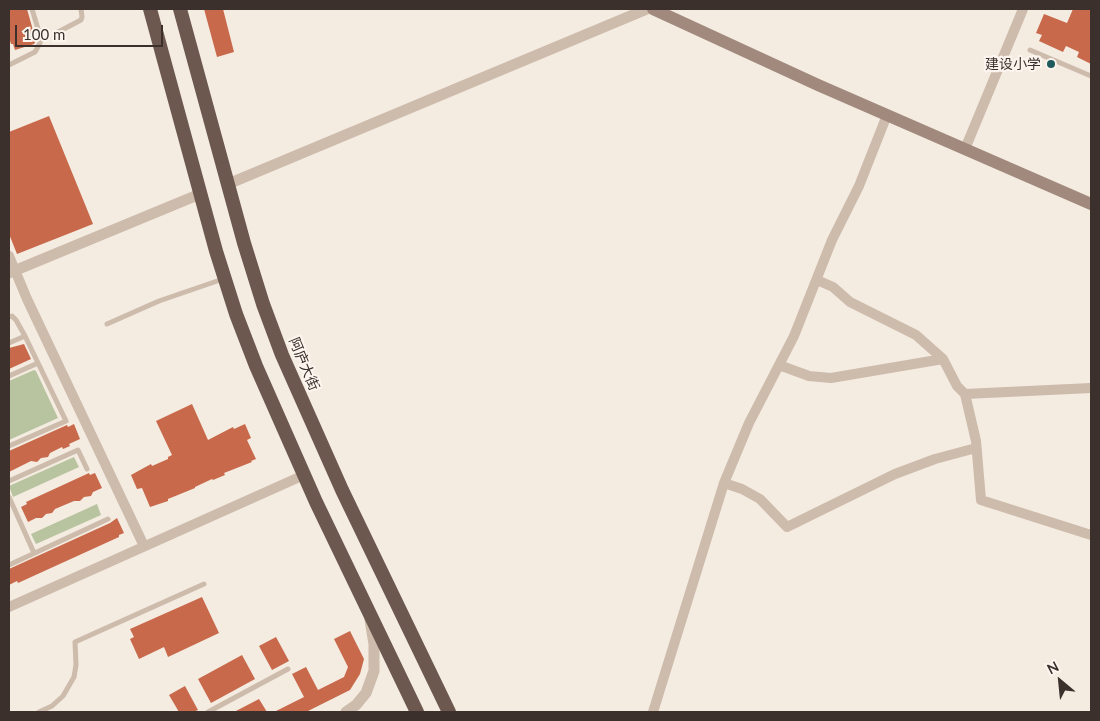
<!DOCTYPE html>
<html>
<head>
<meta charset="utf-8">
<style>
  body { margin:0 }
  #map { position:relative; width:1100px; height:721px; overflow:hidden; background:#f4ebe1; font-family:Lato,sans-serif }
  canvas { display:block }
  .frame { position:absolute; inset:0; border:10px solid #3b302b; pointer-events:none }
  .north { position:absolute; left:1035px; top:656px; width:50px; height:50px; -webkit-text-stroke:4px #fbf5ee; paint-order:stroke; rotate:332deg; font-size:14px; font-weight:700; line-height:20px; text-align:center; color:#3b302b }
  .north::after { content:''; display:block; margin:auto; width:18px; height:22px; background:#3b302b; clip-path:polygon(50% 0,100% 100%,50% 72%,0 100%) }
  .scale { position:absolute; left:15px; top:25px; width:148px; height:22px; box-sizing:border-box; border:2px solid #3b302b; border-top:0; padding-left:6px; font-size:15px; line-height:18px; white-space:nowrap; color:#3b302b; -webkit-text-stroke:4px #fbf5ee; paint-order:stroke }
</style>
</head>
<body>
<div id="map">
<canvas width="1100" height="721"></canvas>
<div class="frame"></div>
<div class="north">N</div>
<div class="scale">100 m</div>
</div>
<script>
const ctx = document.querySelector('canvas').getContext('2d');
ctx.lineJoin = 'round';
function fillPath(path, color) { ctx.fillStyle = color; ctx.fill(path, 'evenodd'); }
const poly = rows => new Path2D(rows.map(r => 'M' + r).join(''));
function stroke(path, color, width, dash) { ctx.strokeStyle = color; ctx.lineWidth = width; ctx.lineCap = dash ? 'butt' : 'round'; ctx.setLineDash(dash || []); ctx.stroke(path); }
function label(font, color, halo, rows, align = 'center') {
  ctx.font = font + ' Lato,"Noto Sans SC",sans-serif'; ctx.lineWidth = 4.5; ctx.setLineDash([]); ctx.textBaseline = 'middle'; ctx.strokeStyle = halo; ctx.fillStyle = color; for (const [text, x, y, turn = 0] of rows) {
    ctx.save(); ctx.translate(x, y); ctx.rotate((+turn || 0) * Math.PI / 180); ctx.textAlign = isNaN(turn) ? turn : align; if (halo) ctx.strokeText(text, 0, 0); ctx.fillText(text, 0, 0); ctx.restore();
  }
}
const green = poly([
  [34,370,36,371,58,418,9,440,9,381],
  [74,457,79,467,13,497,9,486],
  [97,504,101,515,36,544,31,534]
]);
const building = poly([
  [9,9,27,9,36,41,34,44,15,50,13,44,11,44,9,37],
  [204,9,223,9,234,52,217,57],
  [1073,9,1091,9,1091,64,1077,57,1079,52,1066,46,1063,52,1039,41,1042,35,1036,33,1044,14,1067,23],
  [49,116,93,224,17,254,9,234,9,132],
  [24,344,31,359,9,369,9,348],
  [192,404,208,440,233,427,234,429,245,424,251,438,247,440,256,459,251,461,252,462,224,473,225,475,213,480,212,479,195,487,195,488,168,499,168,501,150,507,142,488,137,489,131,475,151,464,152,466,168,459,168,457,172,455,156,421],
  [74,424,80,439,69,444,70,446,63,449,62,447,50,453,48,457,41,458,37,462,31,461,9,472,9,451,67,425,68,427],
  [89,473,90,475,95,473,102,488,93,492,91,496,84,497,80,501,74,501,55,509,52,513,46,514,42,518,36,518,28,522,21,507,27,504,26,502],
  [117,518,124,533,119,535,119,537,18,583,17,581,9,585,9,569,110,523],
  [202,597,219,633,168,657,164,647,139,659,130,639,134,637,130,629],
  [350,631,364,659,360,674,350,690,306,712,274,712,304,697,292,674,306,667,318,690,344,677,348,667,334,639],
  [276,637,289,661,272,670,259,646],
  [242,655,255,679,211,703,198,679],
  [185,686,198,710,193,712,179,712,169,695],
  [259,699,267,712,234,712]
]);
const service = poly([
  [58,32,81,20,82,17,81,9],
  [1030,50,1091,76],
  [9,65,35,52,40,43,41,39,32,9],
  [9,317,12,316,16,320,25,336,66,421,9,446],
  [107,324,159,301,223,279],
  [9,343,25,336],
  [9,376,38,363],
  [9,481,78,450,87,469],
  [9,497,34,553],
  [9,565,108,519],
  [39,712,52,706,63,696,74,677,76,665,75,642,204,584],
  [208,712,288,669]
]);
const minor = poly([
  [965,149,1023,9],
  [9,256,27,299,144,546],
  [817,280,833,287,850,302,916,335,943,359,957,386,965,394,1091,388],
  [779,365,809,376,831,378,943,359],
  [965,394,976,441,981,500,1091,535],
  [724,483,742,489,760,499,787,527,895,474,935,459,976,448],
  [9,607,304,475],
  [653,712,724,483,749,423,794,336,832,240,859,186,887,115]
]);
const tertiary = poly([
  [228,184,647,9],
  [9,273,200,194],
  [346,712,356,705,366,693,374,671,374,644,370,620]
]);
const secondary = poly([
  [653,9,818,85,1091,204]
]);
const trunk = poly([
  [150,9,216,251,236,314,256,366,316,502,417,712],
  [180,9,244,243,263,304,282,355,342,490,449,712]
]);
const markers = [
  [1051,64,5,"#1f5a5e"]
];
const poiNames = [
  ["建设小学",1041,64]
];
const streetNames = [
  ["阿庐大街",304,364,67]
];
fillPath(green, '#b8c4a0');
fillPath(building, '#c8694b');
stroke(service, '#cdbbac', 5);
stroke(minor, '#cdbbac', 10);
stroke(tertiary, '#cdbbac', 11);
stroke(secondary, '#a18a7d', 12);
stroke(trunk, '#6c584f', 14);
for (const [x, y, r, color] of markers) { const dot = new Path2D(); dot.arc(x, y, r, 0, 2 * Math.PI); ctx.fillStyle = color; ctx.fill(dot); stroke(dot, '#fbf5ee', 2); }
label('14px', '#3b302b', '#fbf5ee', poiNames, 'right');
label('14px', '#3b302b', '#fbf5ee', streetNames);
</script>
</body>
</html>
